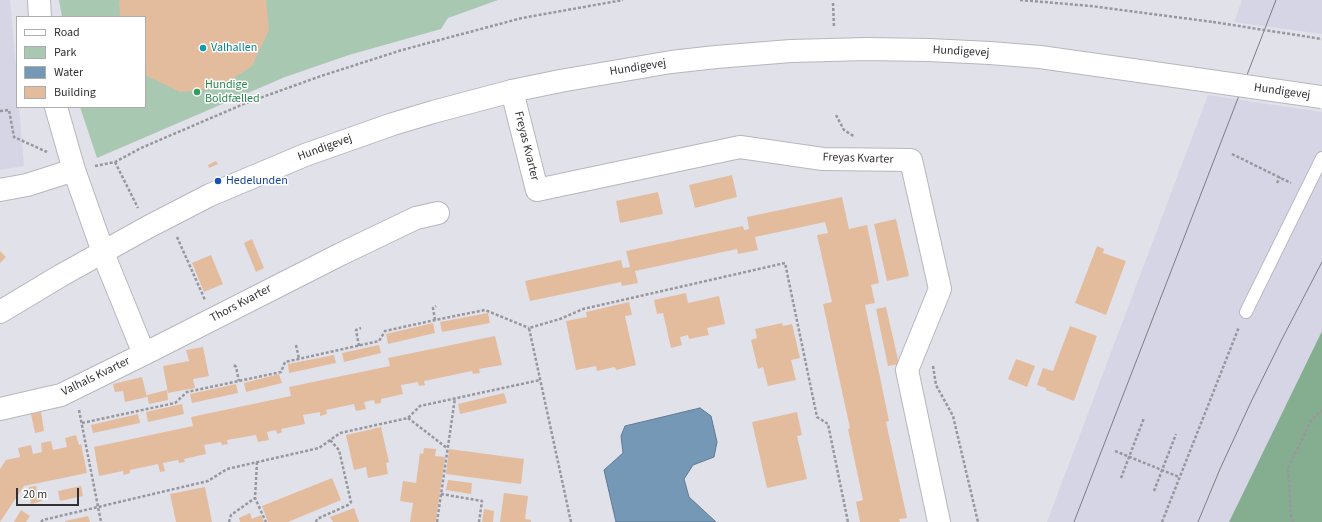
<!DOCTYPE html>
<html>
<head>
<meta charset="utf-8">
<style>
  body { margin:0 }
  #map { position:relative; width:1322px; height:522px; overflow:hidden; background:#e1e1ea; font-family:"Source Sans 3",sans-serif }
  canvas { display:block }
  .legend { position:absolute; left:16px; top:16px; width:130px; height:92px; box-sizing:border-box; background:#fff; border:1px solid #adacae; margin:0; padding:5px 7px; list-style:none; font-size:12px; color:#313034 }
  .legend li { display:flex; align-items:center; gap:8px; height:20px }
  .legend b { width:20px; border:1px solid #adacae }
  .scale { position:absolute; left:16px; top:488px; width:63px; height:18px; box-sizing:border-box; border:2px solid #313034; border-top:0; padding-left:5px; font-size:12px; line-height:14px; white-space:nowrap; color:#313034; -webkit-text-stroke:3px #fff; paint-order:stroke }
</style>
</head>
<body>
<div id="map">
<canvas width="1322" height="522"></canvas>
<ul class="legend">
<li><b style="height:5px;background:#fff"></b>Road</li>
<li><b style="height:11px;background:#a9c8b2"></b>Park</li>
<li><b style="height:11px;background:#7598b7"></b>Water</li>
<li><b style="height:11px;background:#e3bc9e"></b>Building</li>
</ul>
<div class="scale">20 m</div>
</div>
<script>
const ctx = document.querySelector('canvas').getContext('2d');
ctx.lineJoin = 'round';
function fillPath(path, color) { ctx.fillStyle = color; ctx.fill(path, 'evenodd'); }
const poly = rows => new Path2D(rows.map(r => 'M' + r).join(''));
function stroke(path, color, width, dash) { ctx.strokeStyle = color; ctx.lineWidth = width; ctx.lineCap = dash ? 'butt' : 'round'; ctx.setLineDash(dash || []); ctx.stroke(path); }
function label(font, color, halo, rows, align = 'center') {
  ctx.font = font + ' "Source Sans 3",sans-serif'; ctx.lineWidth = 3; ctx.setLineDash([]); ctx.textBaseline = 'middle'; ctx.strokeStyle = halo; ctx.fillStyle = color; for (const [text, x, y, turn = 0] of rows) {
    ctx.save(); ctx.translate(x, y); ctx.rotate((+turn || 0) * Math.PI / 180); ctx.textAlign = isNaN(turn) ? turn : align; if (halo) ctx.strokeText(text, 0, 0); ctx.fillText(text, 0, 0); ctx.restore();
  }
}
const built = poly([
  [0,0,10,0,17,78,17,107,19,107,24,166,0,170],
  [1242,0,1322,0,1322,34,1234,22],
  [1208,95,1322,112,1322,331,1229,522,1047,522]
]);
const green = poly([
  [59,0,498,0,448,18,441,29,349,55,285,77,97,158,80,107,145,107,145,17,62,17]
]);
const forest = poly([
  [1322,331,1322,522,1229,522]
]);
const water = poly([
  [700,408,711,416,717,442,714,457,693,465,684,479,689,497,716,522,616,522,604,470,623,453,621,436,625,426,700,408]
]);
const building = poly([
  [120,0,266,0,269,30,252,66,219,88,180,92,145,75,145,17,120,17,119,3],
  [216,161,218,164,209,168,208,165],
  [732,175,737,197,695,208,689,185],
  [658,192,663,214,620,223,616,201],
  [842,197,849,229,867,225,879,283,871,285,875,303,865,305,889,421,886,422,907,518,899,519,900,522,860,522,856,502,863,500,848,429,850,428,823,304,832,302,817,235,828,233,825,222,755,237,758,250,738,254,737,249,635,271,638,283,622,286,621,282,530,301,525,281,621,260,623,268,630,267,626,251,743,226,744,230,749,229,747,217],
  [896,219,909,276,887,281,874,224],
  [252,239,264,268,256,272,244,243],
  [1097,246,1104,249,1103,253,1126,261,1106,315,1075,303],
  [0,251,6,257,0,263],
  [211,255,223,284,204,292,192,263],
  [686,293,688,303,719,296,725,324,707,328,709,335,689,339,688,335,680,337,682,345,671,348,663,313,657,314,654,300],
  [629,302,632,315,625,316,636,365,616,370,615,367,597,371,596,366,576,370,566,321,587,317,586,312],
  [886,307,899,364,888,366,876,309],
  [488,313,490,323,442,332,440,322],
  [433,323,435,333,388,344,386,334],
  [782,323,783,326,792,324,800,358,791,360,796,380,768,386,763,367,758,369,751,340,757,338,755,329],
  [1070,326,1097,336,1074,401,1046,390,1046,388,1037,385,1043,368,1053,371],
  [495,336,502,365,479,369,480,373,473,374,472,371,424,381,425,385,419,386,418,382,401,385,403,394,381,399,381,403,375,404,374,400,364,402,366,409,356,411,354,404,326,410,327,414,320,416,320,412,303,415,305,424,281,429,282,432,277,434,276,430,267,432,269,440,258,442,256,435,227,440,228,444,222,445,221,442,204,445,206,454,184,459,185,462,179,463,178,460,163,463,165,471,160,472,158,464,130,470,130,473,124,475,123,471,99,476,94,447,193,426,191,417,291,396,289,387,390,366,388,358],
  [379,345,381,353,344,362,342,353],
  [203,347,209,376,193,379,195,388,168,393,163,366,189,361,186,350],
  [334,355,336,363,289,373,288,364],
  [1016,359,1035,366,1027,387,1008,379],
  [279,374,282,383,246,392,244,383],
  [142,377,147,397,125,402,123,391,115,392,113,384],
  [236,384,238,393,192,403,190,394],
  [167,390,168,400,149,404,147,395],
  [504,393,507,403,460,414,458,404],
  [182,404,184,414,148,422,146,412],
  [41,412,44,431,35,433,31,414],
  [797,412,802,435,797,436,807,479,767,488,752,422],
  [138,414,140,423,93,433,91,425],
  [381,427,389,462,386,463,388,474,368,478,366,467,354,470,346,435],
  [76,435,79,445,81,444,87,473,24,486,0,522,0,469,6,460,20,457,18,448,31,445,33,454,42,452,41,443,51,441,53,450,67,447,65,438],
  [424,448,436,449,435,456,445,457,436,520,435,522,410,522,413,503,400,501,403,481,416,483,420,453,423,454],
  [449,449,524,459,521,484,446,474],
  [332,478,341,500,288,522,268,522,262,506],
  [448,480,472,483,471,494,446,490],
  [36,486,37,492,40,491,42,501,31,504,29,487],
  [81,486,83,496,60,501,58,491],
  [205,487,212,522,176,522,170,494],
  [504,493,528,496,525,519,531,520,531,522,500,522],
  [354,508,359,522,333,522,330,517],
  [484,509,494,511,493,522,482,522],
  [21,510,30,516,26,522,14,522],
  [250,513,252,519,261,515,264,522,240,522,239,518],
  [88,516,90,522,65,522,65,521]
]);
const path = poly([
  [1020,0,1091,6,1213,22],
  [833,3,834,28],
  [0,111,9,110,14,137,47,152],
  [836,115,844,130,855,137],
  [1232,154,1291,183],
  [115,162,138,208],
  [95,166,115,162,141,148,246,103,321,76,402,50,522,18,623,0],
  [1277,183,1280,177],
  [177,237,205,300],
  [435,320,433,308,436,306],
  [296,345,299,359],
  [359,346,356,330,361,328],
  [234,365,236,367,239,381],
  [933,366,936,385,953,416,978,522],
  [79,410,101,522],
  [408,418,447,448],
  [82,423,175,403,187,392,281,372,285,362,379,341,385,331,435,320,485,310,529,328],
  [1115,451,1179,477],
  [257,462,255,498,266,522],
  [1121,478,1144,418],
  [1154,491,1176,434],
  [441,494,482,501,479,522],
  [41,522,43,520,208,481,227,469,319,448,340,433,408,418,420,406,540,380],
  [229,522,231,515,255,498],
  [316,522,317,519,348,505,351,502,339,450,330,440],
  [437,522,455,398],
  [571,522,529,328,560,319,583,309,785,263,817,417,828,424,848,522],
  [1162,522,1239,327],
  [1293,522,1291,515,1288,468,1312,419,1322,411]
]);
const service = poly([
  [1246,312,1322,158]
]);
const minor = poly([
  [39,0,40,17],
  [512,91,537,190,740,147,823,159,911,160,940,289,907,370,939,522],
  [56,107,74,170,107,263,144,354,341,254,416,218,438,213],
  [0,190,27,185,74,170],
  [0,409,61,395,144,354]
]);
const tertiary = poly([
  [0,312,60,276,148,227,210,195,305,155,393,124,433,112,512,91,560,81,671,62,716,57,791,51,867,49,929,50,990,53,1040,57,1196,79]
]);
const tram = poly([
  [1074,522,1276,0],
  [1198,522,1220,469,1250,404,1282,339,1322,262]
]);
const pathBridge = poly([
  [1213,22,1322,39]
]);
const tertiaryBridge = poly([
  [1196,79,1322,97]
]);
const markers = [
  [203,48,4,"#0f9aa8"],
  [197,92,4,"#2e9e5b"],
  [218,181,4,"#1a4fb4"]
];
const cultureNames = [
  ["Valhallen",211,48]
];
const streetNames = [
  ["Hundigevej",961,52,3],
  ["Hundigevej",638,68,-9],
  ["Hundigevej",1282,92,8],
  ["Freyas Kvarter",526,146,76],
  ["Hundigevej",325,148,-20],
  ["Freyas Kvarter",858,159,2],
  ["Thors Kvarter",241,304,-28],
  ["Valhals Kvarter",96,377,-26]
];
const leisureNames = [
  ["Hundige",205,85],
  ["Boldfælled",205,99]
];
const transitNames = [
  ["Hedelunden",226,181]
];
fillPath(built, '#d6d5e6');
fillPath(green, '#a9c8b2');
fillPath(forest, '#85ae91');
fillPath(water, '#7598b7');
stroke(water, '#617990', 1);
fillPath(building, '#e3bc9e');
stroke(service, '#b7b6bf', 14);
stroke(minor, '#b7b6bf', 24);
stroke(tertiary, '#b7b6bf', 24);
stroke(path, '#98979e', 2.5, [3, 2]);
stroke(service, '#fff', 12);
stroke(minor, '#fff', 22);
stroke(tertiary, '#fff', 22);
stroke(tram, '#7e7d83', 1);
stroke(tertiaryBridge, '#b7b6bf', 24, []);
stroke(pathBridge, '#98979e', 2.5, [3, 2]);
stroke(tertiaryBridge, '#fff', 22);
for (const [x, y, r, color] of markers) { const dot = new Path2D(); dot.arc(x, y, r, 0, 2 * Math.PI); ctx.fillStyle = color; ctx.fill(dot); stroke(dot, '#fff', 1.5); }
label('12px', '#0d838f', '#fff', cultureNames, 'left');
label('12px', '#313034', '#fff', streetNames);
label('12px', '#27864d', '#fff', leisureNames, 'left');
label('12px', '#164399', '#fff', transitNames, 'left');
</script>
</body>
</html>
